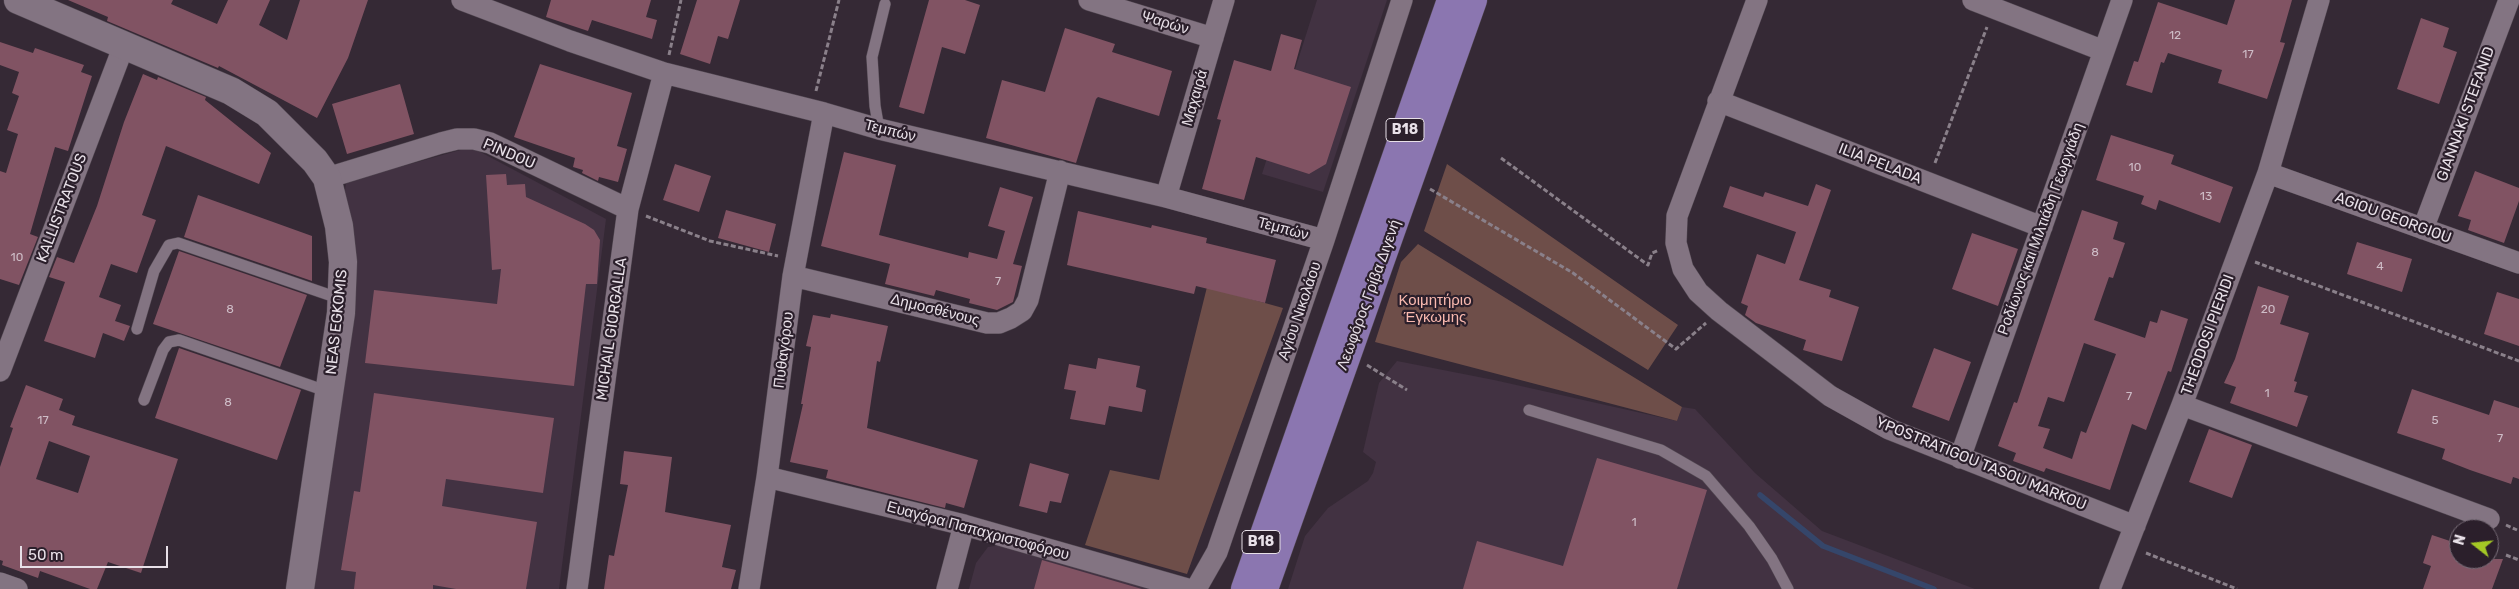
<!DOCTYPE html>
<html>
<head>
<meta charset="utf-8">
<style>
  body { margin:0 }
  #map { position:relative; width:2519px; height:589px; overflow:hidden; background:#352935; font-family:Rubik,sans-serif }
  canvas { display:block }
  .north { position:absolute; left:2449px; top:519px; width:50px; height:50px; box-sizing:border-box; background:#2b1f2b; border:1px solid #776c77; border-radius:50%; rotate:286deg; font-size:14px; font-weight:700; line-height:20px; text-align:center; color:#e8e0e8 }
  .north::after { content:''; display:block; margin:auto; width:18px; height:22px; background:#a4c825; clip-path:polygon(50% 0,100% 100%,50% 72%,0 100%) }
  .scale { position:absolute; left:20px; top:546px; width:148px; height:22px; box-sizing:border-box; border:2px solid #e8e0e8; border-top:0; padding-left:6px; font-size:15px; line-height:18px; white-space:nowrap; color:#e8e0e8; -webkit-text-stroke:4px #2b1f2b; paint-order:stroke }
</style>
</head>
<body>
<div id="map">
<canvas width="2519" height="589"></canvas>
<div class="north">N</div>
<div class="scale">50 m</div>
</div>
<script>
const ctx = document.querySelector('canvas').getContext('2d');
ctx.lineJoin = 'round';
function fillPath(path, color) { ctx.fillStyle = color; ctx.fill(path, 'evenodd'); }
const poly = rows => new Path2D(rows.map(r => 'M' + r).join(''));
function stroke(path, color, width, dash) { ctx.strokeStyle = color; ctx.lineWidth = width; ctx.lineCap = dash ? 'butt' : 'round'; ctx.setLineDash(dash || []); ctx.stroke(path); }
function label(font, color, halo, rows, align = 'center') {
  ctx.font = font + ' Rubik,sans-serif'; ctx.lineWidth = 4.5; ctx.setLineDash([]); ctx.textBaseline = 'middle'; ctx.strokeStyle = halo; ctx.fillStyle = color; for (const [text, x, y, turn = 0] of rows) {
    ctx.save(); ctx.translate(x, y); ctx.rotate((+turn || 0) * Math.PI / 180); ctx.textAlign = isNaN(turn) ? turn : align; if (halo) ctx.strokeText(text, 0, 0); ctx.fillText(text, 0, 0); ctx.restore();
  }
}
const built = poly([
  [1317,0,1387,0,1323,192,1262,174],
  [471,147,606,219,559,589,300,589,346,182],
  [1397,361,1494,380,1677,421,1682,407,1695,409,1755,473,1822,531,1975,589,1288,589,1305,536,1328,508,1368,481,1373,473,1376,462,1363,452,1379,383],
  [1009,544,1152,589,969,589,976,563,988,547]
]);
const green = poly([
  [1447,164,1678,325,1648,370,1424,231],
  [1418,244,1682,407,1677,421,1375,342,1401,262],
  [1207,287,1283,308,1187,574,1085,545,1110,470,1159,480]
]);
const stream = poly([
  [1760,495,1823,546,1934,589]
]);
const building = poly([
  [68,0,173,0,171,4,217,24,228,0,270,0,259,25,287,40,300,0,368,0,348,58,317,118,219,66,218,68,107,21,108,17],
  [551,0,651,0,646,17,657,20,652,39,592,20,588,31,546,17],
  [697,0,740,0,728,39,718,36,710,64,680,54],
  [929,0,965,0,980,5,965,54,942,47,924,114,899,107],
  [2235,0,2292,0,2280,42,2285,43,2267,99,2218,83,2222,70,2168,53,2164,63,2161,62,2152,93,2126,85,2134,61,2138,62,2158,2,2227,25],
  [2421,18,2449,28,2443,47,2457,52,2439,104,2397,89],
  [1065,28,1115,44,1112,52,1172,71,1159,116,1098,97,1096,99,1076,163,986,138,1002,80,1045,92],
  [1281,34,1302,40,1294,69,1351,87,1326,164,1309,174,1256,157,1244,200,1202,189,1221,120,1217,119,1234,60,1271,71],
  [0,42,33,53,35,48,84,65,81,72,92,76,68,151,55,147,30,234,38,237,19,285,0,279,0,171,6,173,18,134,7,130,19,96,12,93,19,72,0,65],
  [540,64,632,93,617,146,627,149,618,182,599,177,598,181,582,173,583,170,573,167,575,158,514,137],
  [143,74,157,80,158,77,206,97,205,100,271,153,259,184,166,146,142,215,156,220,137,273,111,264,99,297,121,305,115,321,130,326,124,341,103,333,95,358,44,341,65,282,49,277,57,257,74,263,97,206,124,122],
  [400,84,414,134,347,154,332,104],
  [2111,135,2174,155,2171,164,2233,187,2220,223,2159,200,2156,210,2141,204,2144,196,2096,180],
  [844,152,896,165,879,235,968,258,969,252,997,259,1005,231,988,226,1000,187,1033,197,1013,264,1022,266,1013,302,997,310,969,303,970,299,936,290,934,296,885,284,890,264,821,246],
  [675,164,711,176,699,212,663,200],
  [2475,171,2519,188,2519,201,2504,243,2468,230,2471,220,2458,216],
  [506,174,507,185,525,184,526,197,585,224,594,230,600,240,597,284,586,284,574,386,365,363,374,290,497,304,501,269,492,270,486,175],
  [1816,184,1831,190,1799,280,1831,290,1829,297,1859,307,1842,361,1803,350,1806,340,1756,323,1745,315,1748,306,1741,303,1757,254,1785,264,1796,232,1723,207,1730,186,1763,197,1765,192,1808,206],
  [198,195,312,236,312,281,184,237],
  [726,210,776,224,769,252,718,238],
  [2082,210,2118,222,2113,239,2125,243,2113,278,2109,277,2094,320,2145,338,2150,321,2157,323,2161,310,2188,319,2171,372,2168,371,2146,430,2132,424,2110,490,2046,468,2044,472,2013,461,2016,453,1998,446,2014,402,2017,403],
  [2084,343,2116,354,2086,433,2081,431,2072,459,2043,448,2050,429,2038,426,2048,397,2064,402],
  [1078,211,1151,228,1152,225,1207,238,1206,243,1276,260,1265,303,1196,286,1194,294,1067,265],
  [1972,233,2018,249,1998,306,1952,289],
  [2357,242,2412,259,2402,292,2347,274],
  [179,251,307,295,280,367,153,324],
  [2258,286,2289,296,2280,324,2309,333,2294,381,2297,382,2294,392,2308,396,2297,427,2230,403,2236,387,2224,383,2235,359],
  [2497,292,2519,299,2519,346,2484,334],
  [831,314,888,326,880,362,877,361,867,428,978,460,964,508,946,503,945,508,826,478,828,470,790,462,803,404,801,404,811,347,806,346,813,315,830,318],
  [179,348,301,390,277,460,155,418],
  [1934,348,1971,362,1949,421,1912,407],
  [1098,358,1140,366,1136,387,1146,390,1142,412,1109,406,1105,425,1070,419,1076,391,1064,389,1069,364,1096,369],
  [26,385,63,399,59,410,75,416,72,425,178,459,141,573,108,562,97,589,90,589,40,571,38,578,2,565,3,561,0,560,0,467,13,428,10,427],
  [49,441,90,456,78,493,36,479],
  [2412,389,2489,415,2494,400,2519,408,2519,479,2513,477,2511,484,2470,470,2442,459,2445,449,2397,433],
  [374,393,554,418,543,493,446,479,442,506,537,522,526,589,456,589,433,585,433,589,354,589,356,572,341,570,354,491,360,492],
  [2209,429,2252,445,2232,498,2189,482],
  [624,451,672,457,665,512,731,525,722,567,736,570,731,589,604,589,609,555,614,556,628,485,620,484],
  [1597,458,1707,490,1677,589,1463,589,1477,541,1563,566],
  [1030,463,1069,474,1061,503,1050,501,1047,513,1019,506],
  [2432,535,2459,544,2459,559,2503,559,2492,589,2423,589,2431,566,2423,563],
  [1042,560,1142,589,1034,589]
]);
const path = poly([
  [669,55,681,0],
  [816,91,839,0],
  [1501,158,1648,265,1652,253,1659,250],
  [1935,163,1987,27],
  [1430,189,1573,273,1676,349,1706,323],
  [646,216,710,241,778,256],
  [2255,262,2519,361],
  [1367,365,1407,390],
  [2506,525,2517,530],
  [2146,553,2237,589],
  [2506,555,2519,560]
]);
const lane = poly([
  [879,129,875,106,872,57,885,4],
  [137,329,154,271,169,245,178,243,341,299],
  [144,400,163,350,169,342,179,340,329,392],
  [1529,410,1661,450,1706,476,1749,526,1772,559,1788,589]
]);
const street = poly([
  [462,0,570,41,664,73,824,113,879,129,1166,197,1324,240],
  [1089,0,1213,38],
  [1757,0,1677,216,1676,243,1683,269,1698,292,1719,311,1830,396,1889,429,2135,526],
  [1973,0,2104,51],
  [1718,101,2042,227],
  [2268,173,2519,263],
  [327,178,441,143,457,139,474,139,490,143,628,209],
  [1166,197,1224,0],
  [2423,229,2509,0],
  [793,276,987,323,999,323,1011,318,1022,311,1028,300,1060,171],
  [0,371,124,45],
  [2182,405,2489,519],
  [1960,458,2122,0],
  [767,477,964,525,1188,589],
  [0,583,17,589],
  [577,589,628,209,664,73],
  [749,589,767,477,793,276,824,113],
  [947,589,964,525],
  [1196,589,1217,552,1324,240,1402,0],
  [2110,589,2182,405,2268,173,2319,0]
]);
const secondary = poly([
  [18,0,231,91,267,113,315,161,327,178,339,226,343,262,341,313,300,589]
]);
const primary = poly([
  [1245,589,1451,0],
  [1264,589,1473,0]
]);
const numberNames = [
  ["12",2175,36],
  ["17",2248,55],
  ["10",2135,168],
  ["13",2206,197],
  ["8",2095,253],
  ["10",17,258],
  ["4",2380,267],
  ["7",998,282],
  ["8",230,310],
  ["20",2268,310],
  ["1",2267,394],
  ["7",2129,397],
  ["8",228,403],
  ["17",43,421],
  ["5",2435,421],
  ["7",2500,439],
  ["1",1634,523]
];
const shields = [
  [1405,130,38],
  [1261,542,38]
];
const shieldNames = [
  ["B18",1405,130],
  ["B18",1261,542]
];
const streetNames = [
  ["Ψαρών",1165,23,17],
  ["Μαχαιρά",1195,98,-74],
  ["GIANNAKI STEFANID",2466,114,-70],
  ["Τεμπών",890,131,14],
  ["PINDOU",509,154,23],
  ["ILIA PELADA",1880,164,21],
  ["KALLISTRATOUS",62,208,-69],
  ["AGIOU GEORGIOU",2393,218,20],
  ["Τεμπών",1283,229,15],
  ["Ροδίωνος και Μιλτιάδη Γεωργιάδη",2041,229,-70],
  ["Λεωφόρος Γρίβα Διγενή",1369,295,-70],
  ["Δημοσθένους",935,310,14],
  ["Αγίου Νικολάου",1300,311,-71],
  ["NEAS EGKOMIS",337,322,-84],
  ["MICHAIL GIORGALLA",612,329,-82],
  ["THEODOSI PIERIDI",2208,335,-70],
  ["Πυθαγόρου",784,350,-83],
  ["YPOSTRATIGOU TASOU MARKOU",1981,464,22],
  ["Ευαγόρα Παπαχριστοφόρου",978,531,15]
];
const parkNames = [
  ["Κοιμητήριο",1435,301],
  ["Έγκωμης",1435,318]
];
fillPath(built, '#423242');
fillPath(green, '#6e4e49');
stroke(stream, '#35466a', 5.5);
fillPath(building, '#815363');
stroke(lane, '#524852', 12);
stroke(street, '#524852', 22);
stroke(secondary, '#524852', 29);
stroke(primary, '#524852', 29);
stroke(path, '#8a808a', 3, [5, 2.5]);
stroke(lane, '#837482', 11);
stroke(street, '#837482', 21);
stroke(secondary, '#837482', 28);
stroke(primary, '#8b76b0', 28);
label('12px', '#cebdc7', null, numberNames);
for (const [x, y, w] of shields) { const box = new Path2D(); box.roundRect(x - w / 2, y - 11.5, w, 23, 4); ctx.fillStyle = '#2b1f2b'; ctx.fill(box); stroke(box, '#e8e0e8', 1); }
label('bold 14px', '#e8e0e8', null, shieldNames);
label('15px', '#e8e0e8', '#2b1f2b', streetNames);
label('15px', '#fabab0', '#2b1f2b', parkNames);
</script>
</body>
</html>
